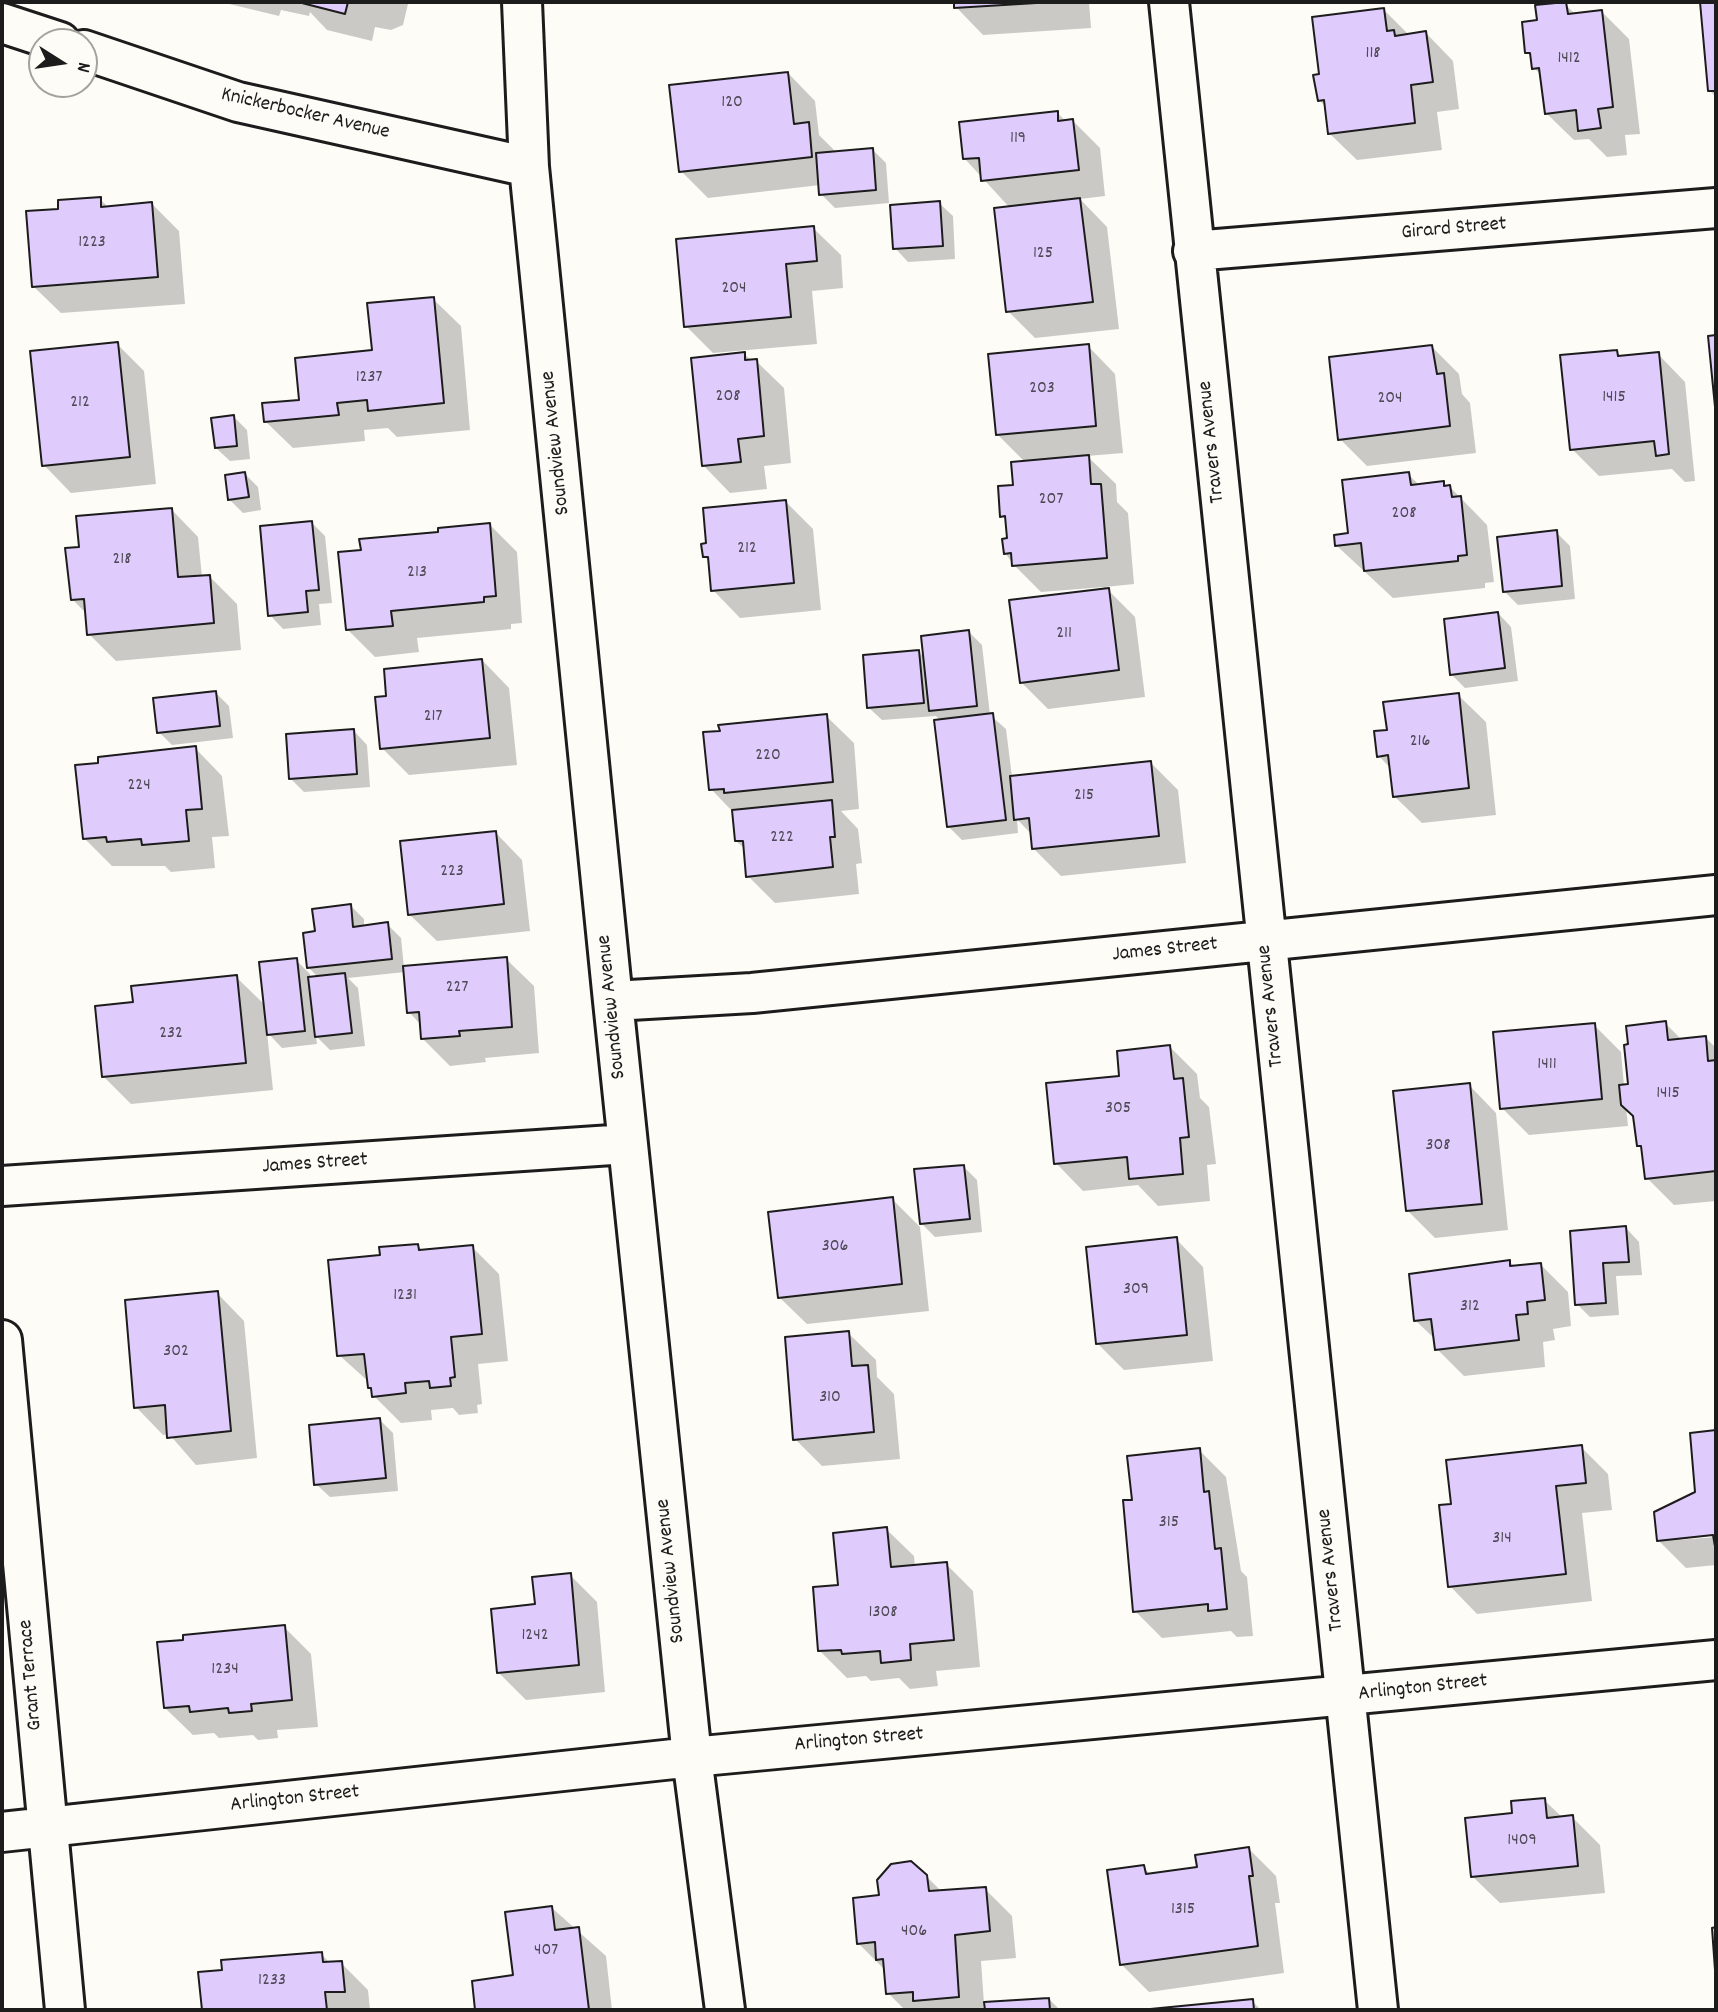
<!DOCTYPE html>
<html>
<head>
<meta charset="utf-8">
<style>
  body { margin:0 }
  #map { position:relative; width:1718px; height:2012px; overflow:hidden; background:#fdfcf7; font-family:Dekko,sans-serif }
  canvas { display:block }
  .frame { position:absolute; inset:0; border:4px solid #1c1c1c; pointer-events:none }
  .north { position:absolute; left:28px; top:28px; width:70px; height:70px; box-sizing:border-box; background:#fdfcf7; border:2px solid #a3a29f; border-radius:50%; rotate:102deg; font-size:19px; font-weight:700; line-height:28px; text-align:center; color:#1c1c1c }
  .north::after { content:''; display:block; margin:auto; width:24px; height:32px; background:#1c1c1c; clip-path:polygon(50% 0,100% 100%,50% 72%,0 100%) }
</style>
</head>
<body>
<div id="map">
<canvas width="1718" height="2012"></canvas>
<div class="frame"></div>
<div class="north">N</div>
</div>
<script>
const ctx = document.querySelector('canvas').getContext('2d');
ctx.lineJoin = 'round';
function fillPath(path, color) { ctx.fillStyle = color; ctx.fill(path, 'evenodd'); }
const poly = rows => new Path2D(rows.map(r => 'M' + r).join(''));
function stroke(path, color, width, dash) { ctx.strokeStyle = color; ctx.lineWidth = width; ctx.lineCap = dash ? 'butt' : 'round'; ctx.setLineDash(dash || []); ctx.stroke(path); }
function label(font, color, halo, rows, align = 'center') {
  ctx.font = font + ' Dekko,sans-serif'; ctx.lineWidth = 6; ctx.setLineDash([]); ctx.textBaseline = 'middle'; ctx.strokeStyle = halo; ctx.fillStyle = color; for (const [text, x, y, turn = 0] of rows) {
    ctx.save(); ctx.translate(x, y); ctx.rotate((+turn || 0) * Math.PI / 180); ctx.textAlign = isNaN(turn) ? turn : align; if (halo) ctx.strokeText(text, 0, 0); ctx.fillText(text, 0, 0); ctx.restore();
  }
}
const shadow = poly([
  [221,2,407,2,408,4,403,25,391,30,375,27,372,41,327,30,310,12,309,16,281,10,279,16],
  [955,2,1089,2,1091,28,983,35,956,7],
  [1702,2,1716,2,1716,97,1710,91],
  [1565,4,1576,15,1602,12,1629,39,1640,134,1625,135,1627,155,1607,157,1589,139,1574,140,1546,113,1542,76,1534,68,1532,58,1527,52,1539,22],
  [1384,10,1409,35,1426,33,1453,61,1459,109,1437,112,1442,150,1357,160,1329,133,1326,107,1319,100,1321,76],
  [788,73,815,101,819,135,836,152,872,149,886,163,889,203,835,208,821,194,820,185,708,198,681,171],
  [1057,112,1066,122,1073,121,1100,148,1105,196,1080,199,1107,227,1119,329,1035,338,1008,311,1010,208,965,159],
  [100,199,109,208,152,204,179,231,185,304,61,313,33,286,60,210],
  [939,203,953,216,955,259,908,262,895,248],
  [813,228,841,255,843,288,812,291,817,344,713,353,686,326],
  [433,299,461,326,470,430,397,437,388,428,364,430,365,441,293,448,265,421,374,352],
  [117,344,144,371,156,484,71,493,44,465],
  [1088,346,1115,374,1123,453,1087,456,1116,484,1117,502,1128,513,1134,584,1105,587,1135,617,1145,697,1048,709,1021,682,1104,587,1041,592,1014,565,1005,553,1009,540,1007,521,1002,516,1025,462,997,434],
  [1432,347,1459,374,1462,394,1470,403,1476,453,1367,466,1340,439],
  [1616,352,1622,357,1658,354,1685,382,1695,481,1685,482,1672,469,1599,476,1572,449],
  [744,354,752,361,756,361,784,388,791,463,764,466,767,489,730,493,703,465],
  [234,417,247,430,250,459,230,461,216,448],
  [245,474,258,487,261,510,243,513,229,499],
  [1408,474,1420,486,1443,483,1450,487,1487,525,1494,582,1485,583,1485,588,1393,598,1337,546],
  [786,502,813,529,821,610,740,618,713,590,710,562,705,557],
  [171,509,198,537,202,577,209,576,237,604,241,650,116,661,89,634,87,614,72,599,81,548],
  [312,523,325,536,332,603,319,604,321,625,283,629,270,615],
  [490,525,517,552,522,623,511,624,511,629,417,638,419,652,375,657,347,629,363,552],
  [1556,532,1570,546,1575,599,1518,605,1505,592],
  [1498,613,1511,627,1518,681,1465,688,1452,675],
  [969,632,982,645,990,715,1006,729,1012,777,1151,763,1178,790,1186,863,1061,876,1034,849,1032,835,1017,819,1018,833,962,840,948,826,941,721,936,716,882,720,868,707,919,652,925,658],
  [482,660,509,688,517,765,409,775,382,748,388,698],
  [215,692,229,706,233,738,172,745,159,732],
  [1458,695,1486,722,1496,815,1422,823,1394,796,1391,769,1379,756,1389,731],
  [826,716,854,743,859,809,841,811,858,829,862,863,856,864,859,894,775,903,748,876,745,849,736,841,734,813,711,789],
  [354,731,367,745,370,787,304,792,291,779],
  [195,748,222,776,229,836,212,837,215,868,171,872,165,866,112,866,85,839],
  [495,832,522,860,530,931,437,941,409,914],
  [350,905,364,919,364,927,387,924,401,938,404,968,506,959,534,986,539,1053,485,1058,486,1062,450,1066,422,1038,421,1025,409,1012,405,972,348,978,358,988,365,1046,330,1050,316,1036,317,1044,282,1048,267,1032,273,1090,131,1104,104,1077,134,1004,236,977,266,1006,296,960,310,974,310,979,319,978,309,968,317,932],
  [1665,1023,1682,1040,1705,1037,1716,1048,1716,1201,1674,1205,1647,1178,1635,1117,1626,1108,1628,1126,1529,1135,1502,1108,1594,1025,1621,1052,1624,1086,1630,1085],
  [1170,1047,1197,1074,1200,1098,1209,1107,1216,1164,1207,1165,1210,1201,1158,1206,1138,1185,1083,1191,1056,1163,1121,1078],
  [1469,1085,1496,1113,1508,1230,1435,1238,1408,1211],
  [963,1166,977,1180,982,1232,935,1237,921,1223],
  [892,1199,920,1227,929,1311,807,1324,779,1297],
  [1626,1228,1639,1242,1642,1275,1616,1276,1619,1315,1590,1317,1577,1304,1572,1233],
  [1176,1239,1203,1267,1213,1361,1124,1370,1097,1343],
  [418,1246,423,1251,472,1247,499,1274,508,1361,478,1364,482,1404,477,1405,478,1413,459,1415,453,1408,431,1410,432,1420,401,1423,374,1396,369,1382,339,1355,381,1257],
  [1509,1261,1515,1267,1540,1264,1568,1292,1571,1326,1553,1329,1555,1340,1543,1342,1545,1367,1464,1376,1437,1349,1436,1340,1416,1321],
  [217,1293,244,1321,257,1458,196,1465,169,1434,163,1435,136,1407],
  [848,1333,876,1360,877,1377,894,1394,900,1459,822,1466,795,1439],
  [380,1420,393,1433,398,1491,330,1497,316,1484],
  [1716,1432,1716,1533,1678,1540,1716,1537,1716,1565,1686,1568,1659,1541,1697,1493,1692,1434],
  [1581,1447,1608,1474,1612,1510,1582,1513,1592,1601,1477,1614,1450,1586,1453,1505],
  [1199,1450,1226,1477,1241,1571,1247,1577,1253,1636,1237,1637,1231,1631,1162,1638,1135,1611],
  [886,1529,914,1556,915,1567,946,1564,973,1591,980,1667,936,1671,938,1686,910,1689,899,1678,871,1681,866,1676,847,1678,820,1651,840,1586],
  [570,1575,597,1602,605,1692,526,1700,498,1672,537,1606],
  [284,1627,311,1654,318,1727,277,1730,278,1738,258,1740,253,1735,219,1738,214,1733,193,1735,165,1708],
  [1544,1800,1563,1818,1572,1817,1600,1845,1605,1893,1500,1903,1472,1876],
  [1249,1849,1276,1876,1280,1903,1275,1903,1284,1973,1149,1992,1122,1965,1143,1867,1151,1875,1199,1868],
  [926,1876,942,1892,985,1889,1012,1916,1016,1958,981,1961,984,2004,1049,1999,1060,2010,905,2010,888,1993,886,1971,858,1943,881,1897],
  [552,1908,606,1956,612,2010,477,2010,474,1982,515,1977],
  [321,1954,331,1964,341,1963,368,1990,370,2010,204,2010,200,1974],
  [1252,2001,1261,2010,1159,2010]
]);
const building = poly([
  [298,2,348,2,345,14,298,2],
  [954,2,1053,2,954,8,954,2],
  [1566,2,1568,14,1602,10,1613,107,1598,109,1601,128,1578,131,1576,110,1545,114,1539,68,1532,69,1530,53,1525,53,1522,22,1537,20,1535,5,1566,2],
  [1700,2,1716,2,1716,91,1708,91,1700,2],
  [1384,8,1387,31,1394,30,1395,36,1426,31,1433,82,1411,85,1415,123,1328,134,1324,100,1318,101,1313,75,1319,74,1312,17,1384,8],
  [788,72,794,124,809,122,812,157,679,172,669,85,788,72],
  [1058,111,1058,121,1073,119,1079,170,981,181,979,158,963,159,959,122,1058,111],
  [873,148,876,190,819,195,816,153,873,148],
  [101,197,101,207,152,202,158,277,32,287,26,211,58,209,58,200,101,197],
  [1080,198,1093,302,1006,312,994,208,1080,198],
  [940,201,943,246,893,249,890,205,940,201],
  [814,226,817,261,786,264,791,317,684,327,676,239,814,226],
  [434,297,444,403,368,411,367,400,337,403,339,415,264,422,262,403,299,400,295,358,372,350,367,303,434,297],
  [1716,335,1716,417,1708,336,1716,335],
  [118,342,130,457,42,466,30,351,118,342],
  [1089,344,1096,426,996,435,988,354,1089,344],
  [1432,345,1437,374,1444,373,1450,426,1338,440,1329,357,1432,345],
  [1617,350,1618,356,1659,352,1669,454,1656,456,1654,441,1570,450,1560,355,1617,350],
  [745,352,745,360,757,359,764,436,738,439,741,462,702,466,691,358,745,352],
  [234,415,237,446,215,448,211,418,234,415],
  [1089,455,1091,484,1101,484,1107,558,1012,566,1011,553,1004,554,1002,539,1007,538,1005,516,1000,517,998,486,1013,485,1011,462,1089,455],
  [245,472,249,497,228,500,225,475,245,472],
  [1409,472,1411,485,1444,481,1444,486,1450,485,1452,497,1461,496,1467,555,1458,556,1458,561,1364,571,1361,543,1335,546,1334,535,1348,533,1342,480,1409,472],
  [786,500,794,583,711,591,708,557,703,557,701,544,706,543,703,508,786,500],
  [172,508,178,577,210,575,214,623,87,635,84,599,71,600,65,548,79,547,76,516,172,508],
  [312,521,319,590,306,591,308,612,268,616,260,526,312,521],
  [490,523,496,596,484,597,484,602,391,611,393,626,346,630,338,552,361,550,359,539,438,532,438,528,490,523],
  [1557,530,1562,586,1503,592,1497,537,1557,530],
  [1109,588,1119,670,1020,683,1009,600,1109,588],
  [1498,612,1505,668,1450,675,1444,619,1498,612],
  [969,630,977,706,929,711,921,636,969,630],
  [919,650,924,703,867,708,863,655,919,650],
  [482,659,490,738,380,749,375,697,386,696,384,669,482,659],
  [216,691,220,726,157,733,153,698,216,691],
  [1459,693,1469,788,1393,797,1388,755,1377,757,1374,731,1387,730,1383,702,1459,693],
  [993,713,1006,820,947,827,934,720,993,713],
  [827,714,833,782,724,793,724,789,709,790,703,732,720,731,718,725,827,714],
  [354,729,357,774,289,779,286,734,354,729],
  [196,746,202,809,186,810,189,841,142,845,141,839,107,842,106,837,83,839,75,765,98,763,98,757,196,746],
  [1151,761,1159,836,1032,849,1029,818,1014,820,1010,776,1151,761],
  [832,800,835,837,830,837,833,867,746,877,743,841,735,841,732,810,832,800],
  [496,831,504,904,408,915,400,841,496,831],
  [351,904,353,927,388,922,392,959,307,968,303,933,315,931,312,909,351,904],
  [507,957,512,1027,459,1031,460,1036,421,1039,419,1012,407,1013,403,966,507,957],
  [297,958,305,1031,267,1035,259,962,297,958],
  [345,973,352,1033,315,1037,308,977,345,973],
  [237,975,246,1063,102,1077,95,1006,133,1002,131,986,237,975],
  [1666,1021,1668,1040,1706,1036,1708,1061,1716,1060,1716,1171,1645,1179,1641,1146,1637,1146,1633,1116,1621,1105,1619,1085,1628,1084,1624,1045,1628,1044,1626,1026,1666,1021],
  [1595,1023,1602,1099,1500,1109,1493,1032,1595,1023],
  [1170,1045,1174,1079,1183,1078,1189,1137,1180,1138,1183,1174,1129,1179,1127,1157,1054,1164,1046,1083,1119,1076,1117,1051,1170,1045],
  [1470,1083,1482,1204,1406,1211,1393,1091,1470,1083],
  [964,1165,970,1219,920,1224,914,1169,964,1165],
  [893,1197,902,1284,778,1298,768,1212,893,1197],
  [1626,1226,1629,1262,1603,1263,1606,1303,1575,1305,1570,1231,1626,1226],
  [1177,1237,1187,1335,1096,1344,1086,1247,1177,1237],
  [418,1244,419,1250,473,1245,482,1334,451,1337,455,1377,450,1378,451,1386,430,1388,429,1381,405,1383,406,1393,372,1397,371,1388,368,1388,364,1354,337,1356,328,1260,380,1255,379,1247,418,1244],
  [1510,1260,1510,1266,1541,1263,1545,1300,1527,1302,1528,1314,1516,1315,1519,1340,1435,1350,1431,1319,1414,1321,1409,1274,1510,1260],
  [218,1291,231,1431,167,1438,165,1405,134,1408,125,1300,218,1291],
  [849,1331,852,1366,868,1365,874,1432,793,1440,785,1337,849,1331],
  [380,1418,386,1478,314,1485,309,1425,380,1418],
  [1716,1430,1716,1552,1713,1535,1657,1541,1654,1512,1695,1492,1690,1433,1716,1430],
  [1582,1445,1586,1483,1556,1486,1566,1574,1448,1587,1439,1505,1451,1504,1446,1460,1582,1445],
  [1200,1448,1204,1492,1209,1491,1215,1549,1221,1548,1227,1609,1208,1611,1208,1604,1133,1612,1123,1500,1132,1500,1127,1456,1200,1448],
  [887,1527,891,1567,947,1562,954,1640,910,1644,911,1660,881,1663,880,1651,842,1654,841,1650,818,1651,813,1587,838,1585,833,1533,887,1527],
  [571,1573,579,1665,497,1673,491,1609,535,1604,532,1577,571,1573],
  [285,1625,292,1700,251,1704,252,1711,229,1713,228,1708,190,1712,189,1706,164,1708,157,1642,183,1640,183,1635,285,1625],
  [1545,1798,1547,1818,1573,1815,1578,1866,1471,1877,1465,1818,1512,1813,1511,1801,1545,1798],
  [1249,1847,1253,1876,1249,1876,1258,1946,1120,1965,1107,1870,1144,1865,1146,1874,1197,1867,1195,1855,1249,1847],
  [911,1861,927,1875,929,1891,986,1887,990,1931,955,1935,959,1997,913,2001,913,1992,886,1994,883,1959,876,1960,875,1942,857,1944,853,1898,879,1895,877,1880,891,1864,911,1861],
  [552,1906,555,1930,579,1927,589,2010,475,2010,472,1981,513,1975,505,1912,552,1906],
  [1716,1927,1716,1984,1712,1928,1716,1927],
  [322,1952,323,1962,342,1961,345,1992,325,1992,327,2010,202,2010,198,1972,222,1970,221,1960,322,1952],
  [1049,1998,1050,2010,985,2010,984,2002,1049,1998],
  [1253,1999,1254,2010,1140,2010,1253,1999]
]);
const minor = poly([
  [522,2,529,167,613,1001,692,1757,725,2010],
  [1169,2,1378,2010],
  [2,23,60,42],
  [84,50,238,102,529,167],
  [1193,251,1716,208],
  [613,1001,752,993,1716,895],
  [2,1186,627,1144],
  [2,1340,65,2010],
  [2,1832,692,1757,1716,1660]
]);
const numberNames = [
  ["118",1373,55],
  ["1412",1569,60],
  ["120",732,104],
  ["119",1018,140],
  ["1223",92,244],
  ["125",1043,255],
  ["204",734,290],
  ["1237",369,379],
  ["203",1042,390],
  ["208",728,398],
  ["1415",1614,399],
  ["204",1390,400],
  ["212",80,404],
  ["207",1051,501],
  ["208",1404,515],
  ["212",747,550],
  ["218",122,561],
  ["213",417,574],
  ["211",1064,635],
  ["217",433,718],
  ["216",1420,743],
  ["220",768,757],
  ["224",139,787],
  ["215",1084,797],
  ["222",782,839],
  ["223",452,873],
  ["227",457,989],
  ["232",171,1035],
  ["1411",1547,1066],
  ["1415",1668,1095],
  ["305",1118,1110],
  ["308",1438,1147],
  ["306",835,1248],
  ["309",1136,1291],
  ["1231",405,1297],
  ["312",1470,1308],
  ["302",176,1353],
  ["310",830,1399],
  ["315",1169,1524],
  ["314",1502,1540],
  ["1308",883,1614],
  ["1242",535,1637],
  ["1234",225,1671],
  ["1409",1522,1842],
  ["1315",1183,1911],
  ["406",914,1933],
  ["407",546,1952],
  ["1233",272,1982]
];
const streetNames = [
  ["Knickerbocker Avenue",305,115,13],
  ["Girard Street",1454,230,-5],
  ["Travers Avenue",1213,442,-96],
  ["Soundview Avenue",557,443,-96],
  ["James Street",1165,951,-6],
  ["Travers Avenue",1272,1006,-96],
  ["Soundview Avenue",613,1007,-96],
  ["James Street",315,1165,-4],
  ["Travers Avenue",1332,1570,-96],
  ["Soundview Avenue",672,1571,-96],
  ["Grant Terrace",32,1675,-95],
  ["Arlington Street",1423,1689,-6],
  ["Arlington Street",859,1741,-5],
  ["Arlington Street",295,1800,-6]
];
fillPath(shadow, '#0003');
fillPath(building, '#dfcbfc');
stroke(building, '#1c1c1c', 2);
stroke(minor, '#1c1c1c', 44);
stroke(minor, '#fdfcf7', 38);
label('18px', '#4d4854', null, numberNames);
label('21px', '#1c1c1c', '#fdfcf7', streetNames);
</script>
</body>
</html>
